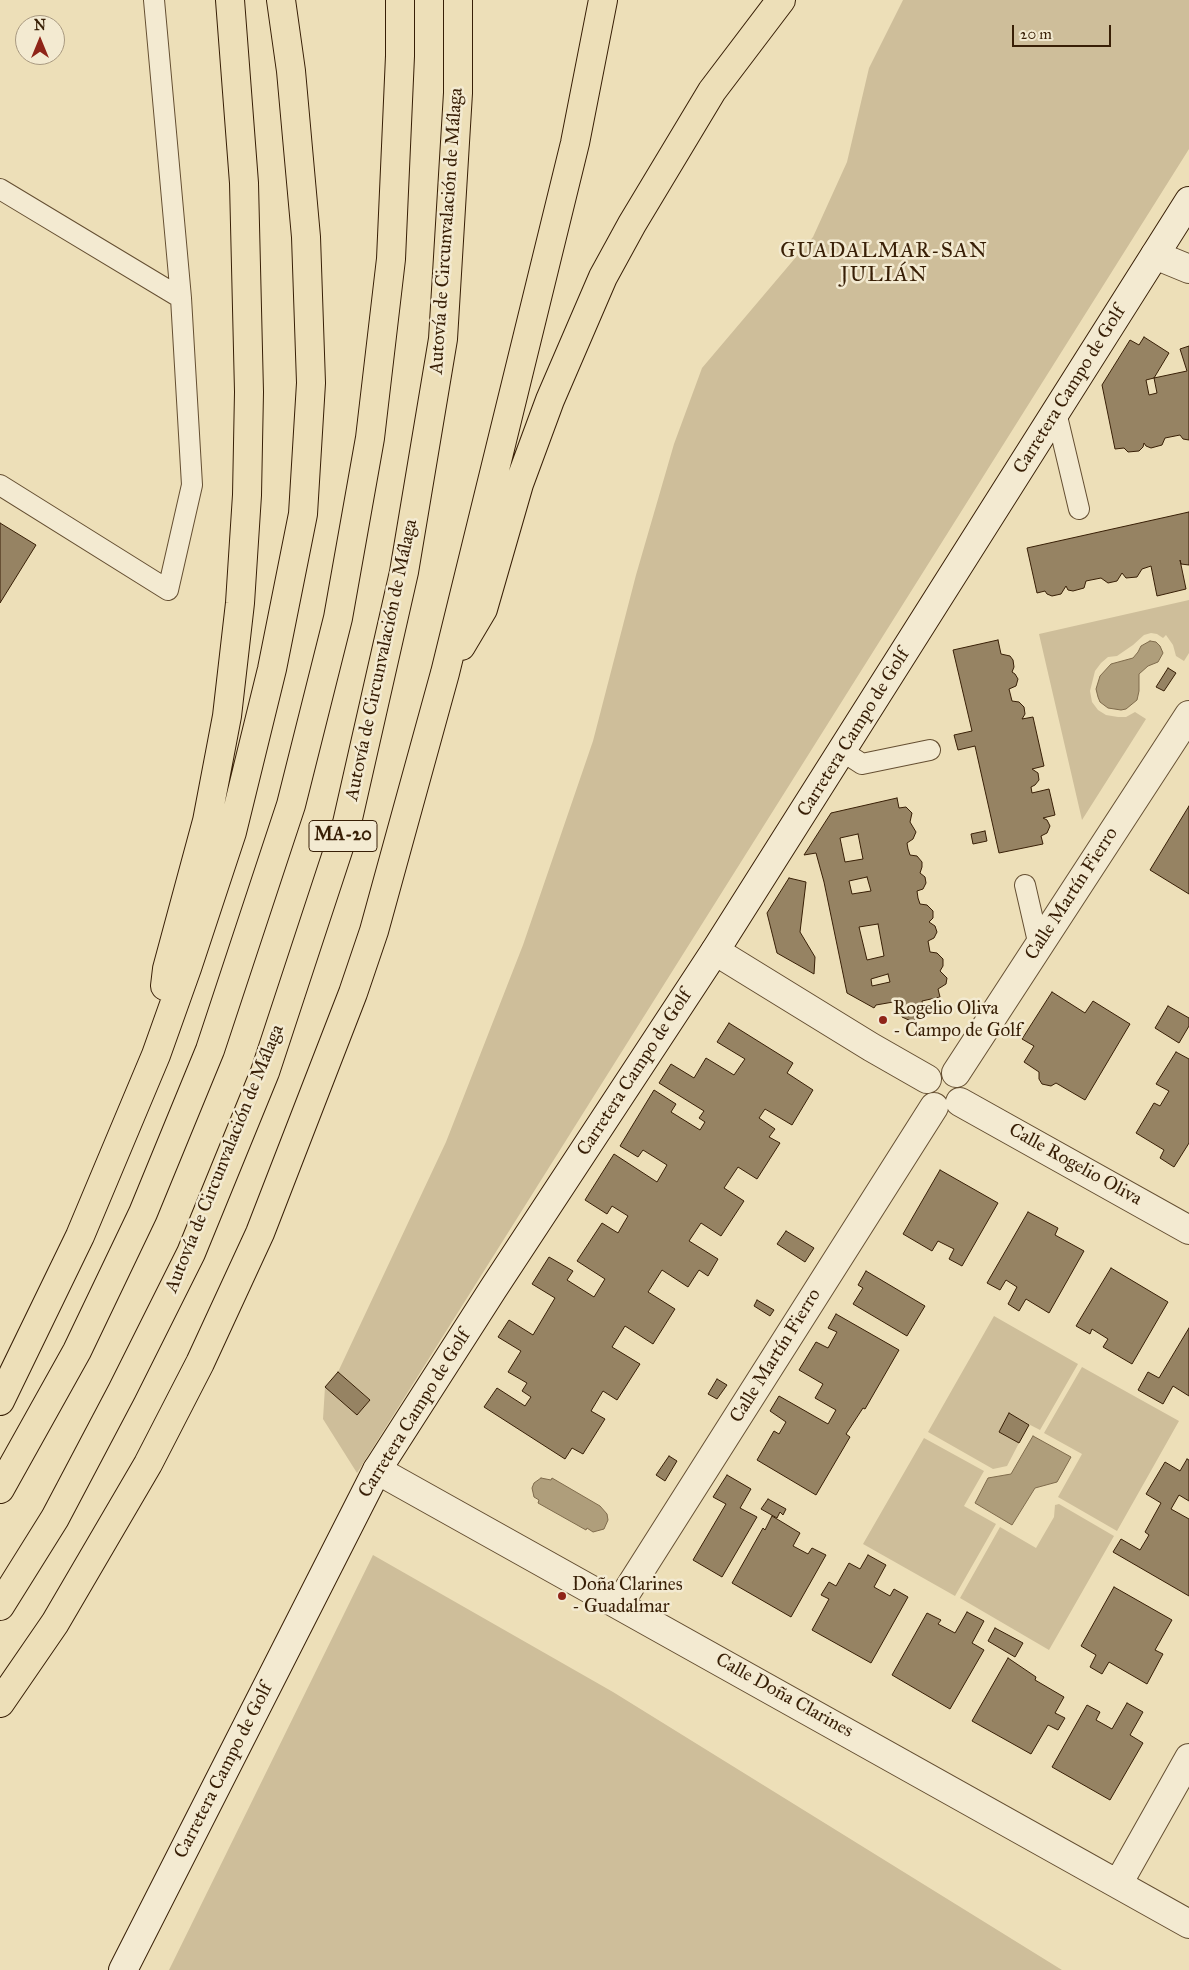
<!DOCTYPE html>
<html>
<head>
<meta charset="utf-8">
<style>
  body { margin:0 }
  #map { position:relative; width:1189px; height:1970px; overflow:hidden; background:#eddfb8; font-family:"IM FELL Great Primer",serif }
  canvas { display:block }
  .north { position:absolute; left:15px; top:15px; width:50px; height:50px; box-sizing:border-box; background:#f3ead1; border:1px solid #a89980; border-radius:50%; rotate:0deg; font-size:14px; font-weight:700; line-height:20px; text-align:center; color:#381f06 }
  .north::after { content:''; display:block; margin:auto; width:18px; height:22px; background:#8f2418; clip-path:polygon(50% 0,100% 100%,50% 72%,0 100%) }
  .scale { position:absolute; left:1012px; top:25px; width:99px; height:22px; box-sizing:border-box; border:2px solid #381f06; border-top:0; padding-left:6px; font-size:15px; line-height:18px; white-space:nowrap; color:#381f06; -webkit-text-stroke:4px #f3ead1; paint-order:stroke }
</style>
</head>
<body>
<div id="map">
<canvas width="1189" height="1970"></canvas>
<div class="north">N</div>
<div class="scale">20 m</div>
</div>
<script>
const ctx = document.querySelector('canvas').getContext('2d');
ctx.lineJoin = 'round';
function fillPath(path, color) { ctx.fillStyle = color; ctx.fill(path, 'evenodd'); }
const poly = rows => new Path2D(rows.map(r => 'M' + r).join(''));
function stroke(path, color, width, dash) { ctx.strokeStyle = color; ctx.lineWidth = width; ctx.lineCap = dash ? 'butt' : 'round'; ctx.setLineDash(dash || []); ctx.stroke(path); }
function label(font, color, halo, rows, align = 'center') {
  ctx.font = font + ' "IM FELL Great Primer",serif'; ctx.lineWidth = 5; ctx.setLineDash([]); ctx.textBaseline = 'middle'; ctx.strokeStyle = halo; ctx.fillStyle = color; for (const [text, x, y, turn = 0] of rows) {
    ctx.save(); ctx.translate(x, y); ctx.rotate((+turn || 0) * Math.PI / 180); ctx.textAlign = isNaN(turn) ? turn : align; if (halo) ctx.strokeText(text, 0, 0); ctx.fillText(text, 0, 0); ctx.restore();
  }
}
const green = poly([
  [903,0,1189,0,1189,149,357,1473,323,1419,325,1387,357,1414,370,1400,338,1372,446,1142,523,945,593,741,636,575,674,444,702,368,813,237,847,162,869,68],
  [1189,600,1189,653,1184,661,1176,656,1173,645,1166,635,1163,638,1157,634,1151,633,1144,635,1133,645,1117,656,1108,657,1101,663,1095,671,1090,691,1092,702,1098,710,1106,715,1118,717,1126,717,1135,712,1146,719,1082,820,1039,634],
  [994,1316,1078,1364,1040,1430,1009,1414,999,1432,1019,1443,1007,1466,993,1469,928,1432],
  [1082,1367,1179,1421,1117,1531,1058,1497,1082,1454,1044,1433],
  [924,1438,984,1471,964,1506,996,1524,955,1596,863,1544],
  [1059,1504,1114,1536,1049,1650,960,1598,1000,1527,1036,1548,1054,1517,1055,1505],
  [373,1555,613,1692,1062,1970,169,1970]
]);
const water = poly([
  [1150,641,1156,642,1160,646,1163,653,1158,662,1148,666,1139,674,1139,691,1137,700,1126,709,1121,710,1108,708,1100,702,1098,697,1096,689,1100,676,1111,664,1133,658,1138,652,1141,646,1150,641],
  [1033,1436,1071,1457,1057,1482,1035,1488,1012,1525,975,1503,988,1478,1011,1474,1033,1436],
  [541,1478,551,1480,552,1478,600,1506,607,1514,608,1520,604,1529,593,1532,587,1528,586,1530,538,1503,539,1500,534,1497,532,1488,534,1483,541,1478]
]);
const building = poly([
  [1144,337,1169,353,1154,378,1187,371,1180,349,1189,346,1189,440,1183,439,1180,435,1165,438,1162,445,1151,448,1146,446,1144,443,1143,447,1139,451,1128,452,1124,448,1115,449,1102,385,1130,340,1139,345,1144,337],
  [1154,378,1157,393,1149,395,1146,380,1154,378],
  [1189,512,1189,565,1181,564,1180,560,1186,589,1157,596,1151,566,1142,569,1137,577,1126,578,1122,573,1117,581,1108,583,1101,578,1086,581,1084,588,1073,591,1068,590,1066,586,1061,594,1052,596,1047,594,1045,591,1037,593,1027,548,1189,512],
  [0,523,36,545,0,603,0,523],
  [998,640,1001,654,1010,656,1013,660,1014,667,1012,672,1015,674,1018,679,1016,686,1009,689,1012,701,1019,702,1024,707,1025,714,1022,719,1033,717,1044,766,1032,769,1038,773,1039,780,1035,785,1031,787,1032,793,1049,789,1055,815,1043,818,1047,820,1050,826,1047,833,1041,836,1043,844,999,853,975,746,958,750,954,735,972,731,953,650,998,640],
  [1168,668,1176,673,1164,691,1156,687,1168,668],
  [897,798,899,808,906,807,912,813,910,822,916,832,913,839,907,843,908,849,910,855,917,856,922,862,922,867,920,873,925,877,926,883,923,889,917,891,918,898,920,904,927,905,933,911,933,918,929,922,935,926,937,932,934,938,928,941,930,952,937,953,943,959,943,966,940,971,947,978,946,984,938,989,940,997,922,1001,926,1018,911,1021,902,1017,899,1001,876,1005,874,1008,847,993,824,882,816,853,804,855,831,813,897,798],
  [858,834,863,859,845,862,840,838,858,834],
  [867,877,871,891,852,894,849,881,867,877],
  [878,924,884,956,867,960,859,927,878,924],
  [888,974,890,982,872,986,871,979,888,974],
  [1189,806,1189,894,1150,870,1189,806],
  [985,831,987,841,973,844,971,834,985,831],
  [789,878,806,882,800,932,815,957,814,974,777,953,767,913,789,878],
  [1052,992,1085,1013,1093,1001,1130,1024,1085,1100,1056,1083,1051,1086,1042,1084,1039,1079,1039,1072,1024,1062,1034,1046,1022,1039,1052,992],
  [1168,1006,1189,1018,1189,1026,1179,1043,1155,1028,1168,1006],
  [729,1023,793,1063,787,1073,813,1090,792,1125,765,1109,759,1118,775,1129,769,1137,780,1143,757,1179,738,1167,724,1188,744,1201,721,1236,701,1223,689,1241,718,1259,708,1276,699,1270,688,1287,662,1270,648,1292,675,1309,653,1344,625,1326,612,1347,640,1364,617,1400,603,1391,591,1411,605,1419,583,1454,572,1448,565,1459,484,1407,497,1388,525,1406,531,1397,522,1391,527,1383,508,1372,521,1351,498,1337,509,1320,533,1335,555,1298,532,1284,549,1257,573,1271,567,1280,594,1297,605,1279,577,1261,602,1223,618,1233,628,1216,612,1206,607,1214,585,1200,614,1154,657,1182,667,1165,643,1150,638,1157,620,1146,654,1090,676,1104,671,1112,700,1130,705,1122,699,1118,704,1111,659,1083,671,1064,694,1078,706,1058,734,1075,745,1059,717,1042,729,1023],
  [1176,1052,1189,1059,1189,1143,1174,1167,1160,1158,1164,1150,1136,1133,1154,1103,1160,1106,1169,1091,1156,1084,1176,1052],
  [940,1170,998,1203,962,1266,949,1259,954,1249,938,1241,932,1251,903,1234,940,1170],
  [1028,1212,1058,1228,1055,1235,1084,1251,1049,1313,1026,1299,1019,1311,1008,1304,1017,1287,1006,1280,1000,1290,987,1283,1028,1212],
  [786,1231,814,1248,805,1262,777,1244,786,1231],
  [1111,1268,1168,1302,1132,1364,1103,1347,1108,1339,1092,1329,1090,1334,1076,1326,1111,1268],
  [866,1271,925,1306,907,1336,853,1304,863,1288,858,1285,866,1271],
  [757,1300,774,1310,770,1316,754,1306,757,1300],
  [836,1314,899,1350,865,1409,863,1408,846,1434,850,1437,816,1495,757,1460,774,1431,779,1434,786,1422,770,1411,779,1396,828,1424,836,1410,815,1398,823,1384,799,1370,816,1342,828,1348,837,1332,828,1328,836,1314],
  [1189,1328,1189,1396,1173,1386,1163,1404,1138,1390,1148,1372,1159,1378,1189,1328],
  [338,1372,370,1400,357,1415,325,1387,338,1372],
  [717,1379,727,1385,717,1399,708,1394,717,1379],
  [1009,1413,1029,1425,1019,1443,999,1432,1009,1413],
  [669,1456,677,1461,665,1481,656,1475,669,1456],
  [1187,1459,1189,1460,1189,1501,1179,1495,1171,1509,1189,1519,1189,1596,1113,1552,1121,1539,1140,1550,1149,1535,1145,1532,1161,1503,1146,1494,1165,1462,1180,1471,1187,1459],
  [727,1475,751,1489,740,1508,757,1517,722,1577,693,1560,726,1504,713,1497,727,1475],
  [768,1499,786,1509,783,1515,780,1512,777,1518,761,1509,768,1499],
  [772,1516,800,1533,793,1546,808,1554,812,1548,826,1555,791,1617,732,1583,763,1528,765,1530,772,1516],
  [868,1555,886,1565,874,1587,890,1596,894,1589,908,1597,871,1663,812,1630,829,1599,821,1595,829,1582,836,1586,849,1563,860,1569,868,1555],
  [1114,1587,1172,1620,1155,1650,1163,1654,1147,1684,1109,1662,1102,1674,1090,1667,1096,1655,1081,1646,1114,1587],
  [967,1612,984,1621,972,1643,984,1650,950,1709,892,1675,927,1613,941,1620,938,1624,955,1633,967,1612],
  [995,1628,1023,1643,1015,1657,988,1641,995,1628],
  [1008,1658,1036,1677,1035,1680,1064,1697,1055,1713,1065,1718,1058,1730,1048,1725,1031,1754,972,1721,1008,1658],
  [1127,1703,1143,1712,1130,1735,1143,1743,1110,1800,1052,1767,1087,1705,1100,1712,1096,1720,1112,1729,1127,1703]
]);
const lane = poly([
  [0,189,181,298],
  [1056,412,1079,509],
  [0,485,168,590,192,485,181,298,154,0],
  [842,751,862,764,930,750],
  [1025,885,1039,946]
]);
const street = poly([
  [1155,255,1189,269],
  [715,951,871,1047,927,1079],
  [956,1073,1189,715],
  [960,1102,1189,1230],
  [377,1470,1189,1924],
  [619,1604,934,1107],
  [1118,1884,1189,1758]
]);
const secondary = poly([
  [123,1970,377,1470,493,1289,715,951,1189,201]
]);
const highway = poly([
  [461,646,483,609,519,484,550,400,603,277,632,224,712,91,781,0],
  [165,986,167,969,207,821,227,716,240,603,247,495,249,392,244,183,230,0],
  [0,1401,80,1236,156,1055,187,968,232,832,272,669,303,514,311,383,306,237,291,71,281,0],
  [0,1489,77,1351,143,1213,210,1050,291,805,338,618,370,438,391,259,400,56,400,0],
  [0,1606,55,1518,122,1391,191,1253,265,1072,347,823,404,572,443,339,458,93,458,0],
  [0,1703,55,1623,148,1464,200,1363,260,1233,353,993,374,931,445,673,575,143,603,0]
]);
const markers = [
  [883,1020,5,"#8f2418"],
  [562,1596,5,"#8f2418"]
];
const shields = [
  [343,836,68]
];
const shieldNames = [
  ["MA-20",343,836]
];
const streetNames = [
  ["Autovía de Circunvalación de Málaga",447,231,-86],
  ["Carretera Campo de Golf",1070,390,-58],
  ["Autovía de Circunvalación de Málaga",382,660,-78],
  ["Carretera Campo de Golf",854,733,-58],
  ["Calle Martín Fierro",1072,894,-57],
  ["Carretera Campo de Golf",635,1073,-57],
  ["Autovía de Circunvalación de Málaga",225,1159,-68],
  ["Calle Rogelio Oliva",1075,1165,29],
  ["Calle Martín Fierro",776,1356,-58],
  ["Carretera Campo de Golf",415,1414,-58],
  ["Calle Doña Clarines",784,1696,29],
  ["Carretera Campo de Golf",224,1771,-63]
];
const poiNames = [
  ["Rogelio Oliva",893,1009],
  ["- Campo de Golf",893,1031],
  ["Doña Clarines",572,1585],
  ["- Guadalmar",572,1607]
];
const quarterNames = [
  ["GUADALMAR-SAN",884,252],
  ["JULIÁN",884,276]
];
fillPath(green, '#cebe9a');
fillPath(water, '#af9e7b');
stroke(water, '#7f6b4c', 1);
fillPath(building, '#968363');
stroke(building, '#381f06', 1);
stroke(lane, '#654f32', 22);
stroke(street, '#654f32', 30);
stroke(secondary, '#381f06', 30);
stroke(highway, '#381f06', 30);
stroke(lane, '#f3ead1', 20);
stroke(street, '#f3ead1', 28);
stroke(secondary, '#f3ead1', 28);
stroke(highway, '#eddfb8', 28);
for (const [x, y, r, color] of markers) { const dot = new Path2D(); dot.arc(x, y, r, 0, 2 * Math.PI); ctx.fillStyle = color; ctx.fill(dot); stroke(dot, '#f3ead1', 2); }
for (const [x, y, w] of shields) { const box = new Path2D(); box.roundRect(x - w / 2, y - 15.5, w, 31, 4); ctx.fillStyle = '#f3ead1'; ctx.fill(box); stroke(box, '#381f06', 1); }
label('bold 18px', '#381f06', null, shieldNames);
label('19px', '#381f06', '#f3ead1', streetNames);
label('19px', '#381f06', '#f3ead1', poiNames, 'left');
ctx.letterSpacing = '1px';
label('21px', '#381f06', '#f3ead1', quarterNames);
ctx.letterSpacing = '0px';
</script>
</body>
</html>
